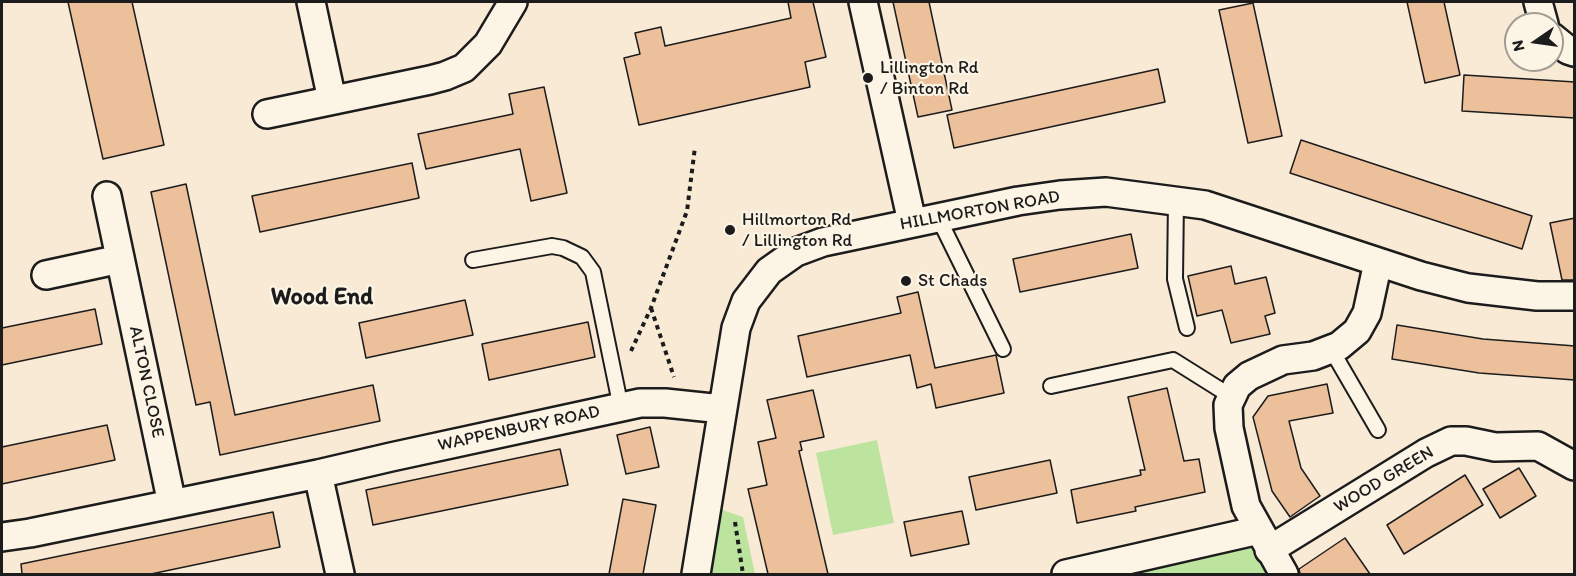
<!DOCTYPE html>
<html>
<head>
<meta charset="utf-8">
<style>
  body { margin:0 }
  #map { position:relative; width:1576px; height:576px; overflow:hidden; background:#f9ead6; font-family:Itim,sans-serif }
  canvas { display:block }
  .frame { position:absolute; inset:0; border:3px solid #1c1c1c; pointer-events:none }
  .north { position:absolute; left:1504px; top:12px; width:60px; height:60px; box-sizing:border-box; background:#fcf5e5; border:2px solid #a29e95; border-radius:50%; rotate:257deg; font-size:16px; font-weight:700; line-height:24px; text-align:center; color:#1c1c1c }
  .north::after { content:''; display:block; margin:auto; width:21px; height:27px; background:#1c1c1c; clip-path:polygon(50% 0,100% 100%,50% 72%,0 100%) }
</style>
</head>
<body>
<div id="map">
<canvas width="1576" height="576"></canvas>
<div class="frame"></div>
<div class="north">N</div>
</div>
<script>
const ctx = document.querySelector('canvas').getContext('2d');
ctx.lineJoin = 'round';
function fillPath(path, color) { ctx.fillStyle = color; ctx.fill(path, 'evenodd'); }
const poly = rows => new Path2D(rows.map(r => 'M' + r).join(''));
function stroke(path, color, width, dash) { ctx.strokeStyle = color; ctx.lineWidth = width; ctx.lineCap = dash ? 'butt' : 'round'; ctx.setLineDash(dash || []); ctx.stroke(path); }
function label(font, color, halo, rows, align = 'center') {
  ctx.font = font + ' Itim,sans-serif'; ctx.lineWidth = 4.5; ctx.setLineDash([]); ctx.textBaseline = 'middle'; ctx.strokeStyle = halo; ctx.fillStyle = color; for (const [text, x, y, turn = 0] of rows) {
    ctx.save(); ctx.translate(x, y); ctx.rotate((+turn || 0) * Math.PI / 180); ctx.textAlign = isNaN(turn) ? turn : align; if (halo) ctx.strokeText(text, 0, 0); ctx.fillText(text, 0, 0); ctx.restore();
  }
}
const green = poly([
  [877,440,894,523,833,535,816,453],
  [711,506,743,517,755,574,701,574],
  [1255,538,1273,574,1080,574]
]);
const building = poly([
  [68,2,132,2,164,145,103,159,68,2],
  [788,2,813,2,826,57,805,62,810,87,639,125,624,58,640,54,635,33,661,27,665,46,791,18,788,2],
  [893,2,929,2,952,110,918,117,893,2],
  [1407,2,1444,2,1460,75,1425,83,1407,2],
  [1253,3,1282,136,1248,143,1219,10,1253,3],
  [1158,69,1165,102,954,148,947,115,1158,69],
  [1464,75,1575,82,1575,118,1462,111,1464,75],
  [544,87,567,193,531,201,520,149,426,169,418,134,513,114,509,94,544,87],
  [1301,140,1532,216,1522,249,1290,173,1301,140],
  [412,163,419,198,260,232,252,196,412,163],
  [186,184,235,415,373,385,380,421,220,455,210,402,196,405,151,192,186,184],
  [1575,218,1575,280,1562,280,1550,223,1575,218],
  [1131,234,1138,268,1020,292,1013,259,1131,234],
  [1231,266,1235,284,1266,277,1275,313,1265,316,1270,334,1231,343,1222,310,1197,316,1188,276,1231,266],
  [918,292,935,368,996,355,1004,393,936,408,931,384,917,388,910,355,807,377,798,336,901,313,897,297,918,292],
  [465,300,473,335,366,358,359,323,465,300],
  [95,309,102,344,2,365,2,328,95,309],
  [588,322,595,357,489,380,482,344,588,322],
  [1397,325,1483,339,1575,346,1575,380,1479,373,1392,359,1397,325],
  [1327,384,1333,413,1289,421,1301,468,1320,496,1290,517,1272,491,1253,417,1268,396,1327,384],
  [1167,388,1184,461,1199,459,1205,492,1135,507,1136,511,1077,523,1071,490,1141,475,1140,470,1145,470,1128,397,1167,388],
  [813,390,824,437,800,442,802,450,799,451,828,574,768,574,748,489,767,485,758,442,776,438,767,400,813,390],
  [107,425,115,460,2,484,2,447,107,425],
  [650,427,659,467,626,474,617,435,650,427],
  [560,449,568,485,373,525,366,490,560,449],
  [1050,460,1057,493,976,510,969,477,1050,460],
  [1519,468,1536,496,1500,518,1483,489,1519,468],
  [1465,475,1483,505,1404,554,1387,525,1465,475],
  [623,499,656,505,643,574,609,574,623,499],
  [962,511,969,544,911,556,904,522,962,511],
  [273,512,280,547,151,574,22,574,21,564,273,512],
  [1345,538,1370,574,1300,574,1299,569,1345,538]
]);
const path = poly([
  [651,308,674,377],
  [631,351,651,308,687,211,695,147],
  [735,522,743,574]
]);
const service = poly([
  [1176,200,1175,279,1187,328],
  [938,217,1003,349],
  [473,260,552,246,563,248,582,257,593,272,621,408],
  [1331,349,1378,430],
  [1051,386,1173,360,1232,397]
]);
const minor = poly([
  [311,2,332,100],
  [863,2,912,222],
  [1538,2,1544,24],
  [1552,37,1568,50,1574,52],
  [267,114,430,80,445,76,464,68,488,44,513,2],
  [107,196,172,504],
  [46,275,120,259],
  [318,474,340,574],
  [2,537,30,533,318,474,391,457,640,403,665,403,722,409],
  [1269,550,1426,453,1451,441,1466,441,1495,447,1538,446,1574,466],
  [696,574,736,328,746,301,769,271,796,252,823,242,1018,201,1060,195,1106,192,1205,205,1421,276,1468,288,1537,296,1574,296],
  [1066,574,1259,530],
  [1284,574,1246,506,1229,428,1228,405,1237,386,1249,376,1283,360,1313,356,1339,346,1357,331,1367,313,1378,262]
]);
const markers = [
  [868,78,6,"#1c1c1c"],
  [730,230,6,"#1c1c1c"],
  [906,281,6,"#1c1c1c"]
];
const poiNames = [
  ["Lillington Rd",880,68],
  ["/ Binton Rd",880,89],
  ["Hillmorton Rd",742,220],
  ["/ Lillington Rd",742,241],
  ["St Chads",918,281]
];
const streetNames = [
  ["HILLMORTON ROAD",980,211,-10],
  ["ALTON CLOSE",146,382,78],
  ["WAPPENBURY ROAD",519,429,-12],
  ["WOOD GREEN",1384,480,-31]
];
const districtNames = [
  ["Wood End",322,298]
];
fillPath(green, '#bce49f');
fillPath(building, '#ebc09b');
stroke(building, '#1c1c1c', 1.5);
stroke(service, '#1c1c1c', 18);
stroke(minor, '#1c1c1c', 32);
stroke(path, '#1c1c1c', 4, [4.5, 4.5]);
stroke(service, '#fcf5e5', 14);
stroke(minor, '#fcf5e5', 27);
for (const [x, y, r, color] of markers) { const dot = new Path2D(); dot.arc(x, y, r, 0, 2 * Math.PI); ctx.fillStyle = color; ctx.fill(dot); stroke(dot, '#fcf5e5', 2); }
label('18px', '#1c1c1c', '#fcf5e5', poiNames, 'left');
label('18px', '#1c1c1c', '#fcf5e5', streetNames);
label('bold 24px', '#1c1c1c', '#fcf5e5', districtNames);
</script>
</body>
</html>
